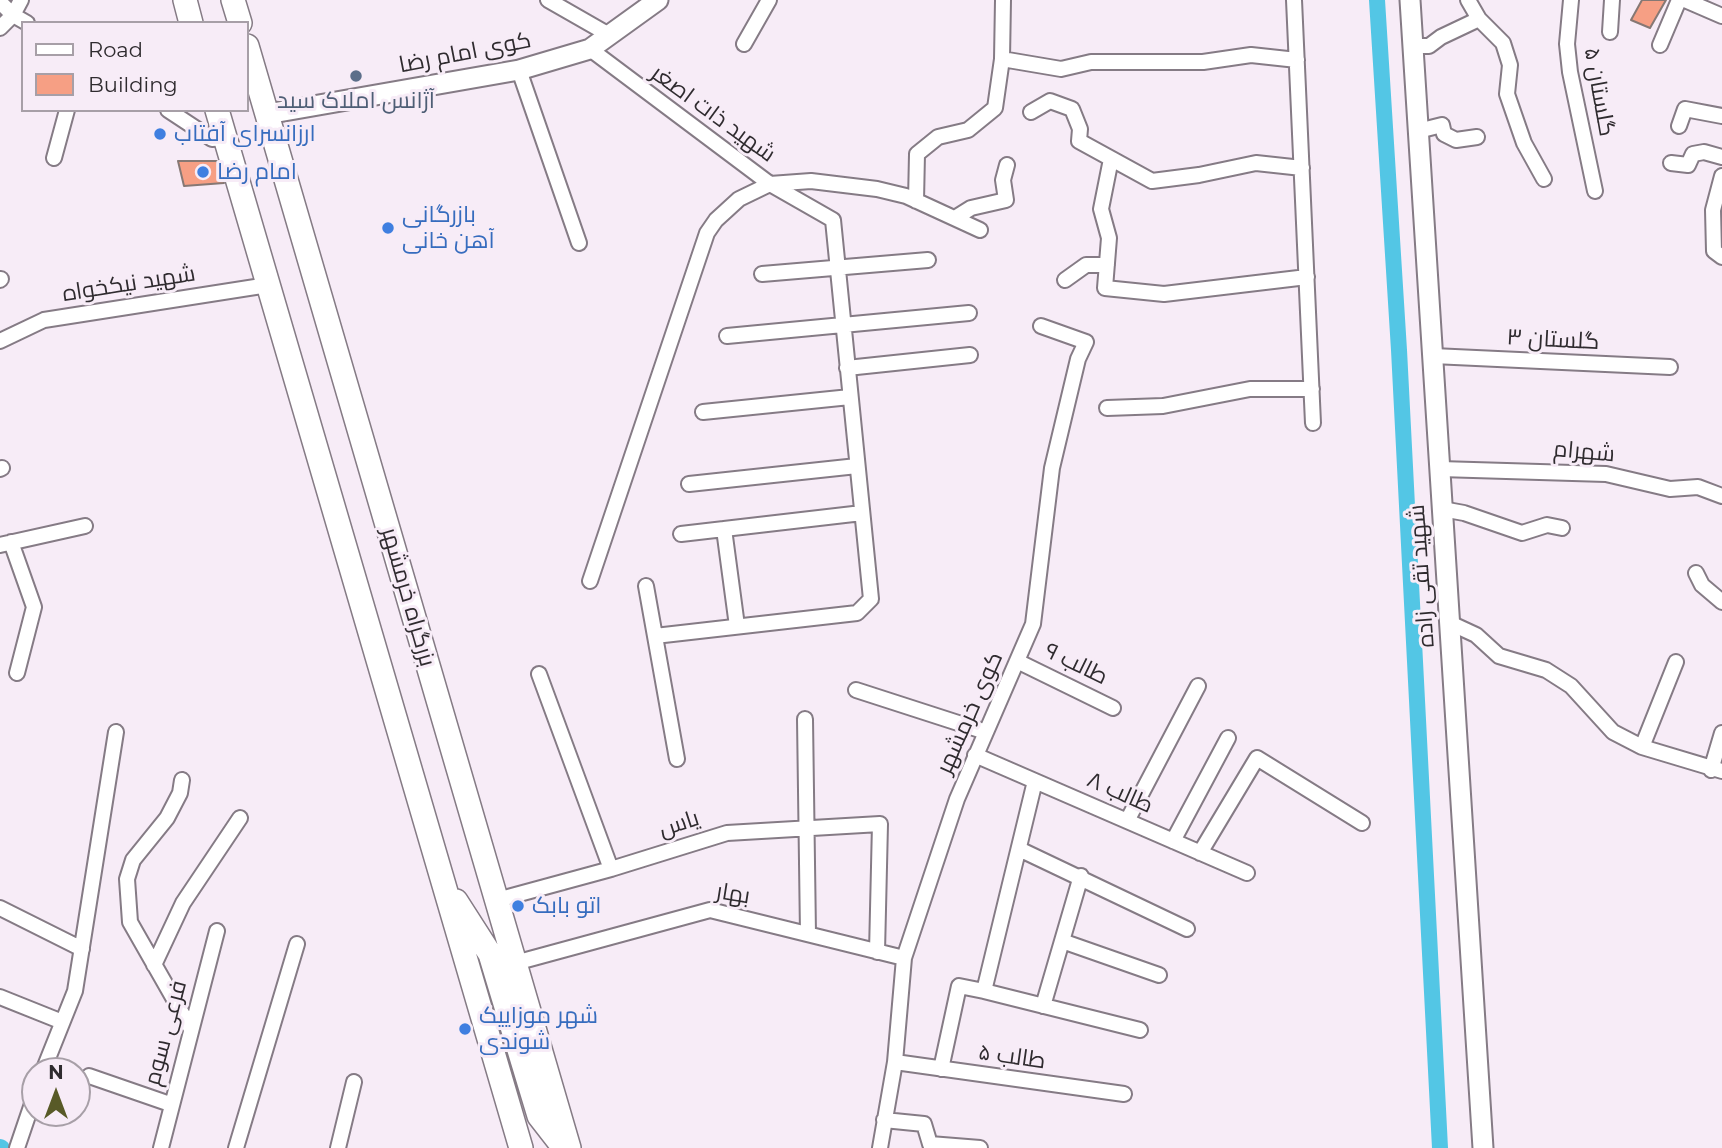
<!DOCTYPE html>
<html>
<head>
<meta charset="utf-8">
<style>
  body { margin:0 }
  #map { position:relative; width:1722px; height:1148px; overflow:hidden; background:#f7ecf7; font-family:Montserrat,sans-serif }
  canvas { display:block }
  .legend { position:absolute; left:21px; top:21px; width:228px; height:91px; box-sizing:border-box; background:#f7ecf7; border:2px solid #a79fa7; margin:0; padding:9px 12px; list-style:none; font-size:21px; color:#2f2b2f }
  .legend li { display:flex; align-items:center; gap:14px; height:35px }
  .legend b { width:35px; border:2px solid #a79fa7 }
  .north { position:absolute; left:21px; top:1057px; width:70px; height:70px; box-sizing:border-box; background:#f7ecf7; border:2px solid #a79fa7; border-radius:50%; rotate:0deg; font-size:19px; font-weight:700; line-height:28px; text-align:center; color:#2f2b2f }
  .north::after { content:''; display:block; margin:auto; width:24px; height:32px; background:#585a27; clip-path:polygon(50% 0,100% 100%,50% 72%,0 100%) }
</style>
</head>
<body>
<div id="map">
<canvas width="1722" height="1148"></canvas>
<ul class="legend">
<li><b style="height:9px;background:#fff"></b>Road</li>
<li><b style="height:19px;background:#f69f84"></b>Building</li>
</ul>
<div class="north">N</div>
</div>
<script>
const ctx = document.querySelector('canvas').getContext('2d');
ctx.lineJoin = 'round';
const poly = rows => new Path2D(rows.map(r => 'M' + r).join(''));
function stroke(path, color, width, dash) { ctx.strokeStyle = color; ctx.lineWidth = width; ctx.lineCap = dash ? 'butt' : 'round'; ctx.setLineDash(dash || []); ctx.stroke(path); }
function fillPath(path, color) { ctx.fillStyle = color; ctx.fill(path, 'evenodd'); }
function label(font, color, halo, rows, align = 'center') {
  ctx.font = font + ' Montserrat,Cairo,sans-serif'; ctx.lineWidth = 6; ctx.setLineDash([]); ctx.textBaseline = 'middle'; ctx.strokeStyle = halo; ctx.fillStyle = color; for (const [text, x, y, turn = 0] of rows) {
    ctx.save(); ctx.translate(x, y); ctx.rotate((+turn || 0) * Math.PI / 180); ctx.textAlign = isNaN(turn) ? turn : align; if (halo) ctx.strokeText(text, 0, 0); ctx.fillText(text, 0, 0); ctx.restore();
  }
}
const canal = poly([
  [1377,0,1399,350,1440,1148],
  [0,1147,2,1148]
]);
const building = poly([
  [1642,0,1666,0,1650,28,1631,20,1642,0],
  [178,161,217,161,224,183,184,186,178,161]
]);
const minor = poly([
  [548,0,611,36],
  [1294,0,1313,423],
  [1468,0,1479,19,1503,43,1510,65,1507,94,1524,143,1544,179],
  [1571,0,1567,44,1570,72,1595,191],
  [1685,0,1722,16],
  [0,2,13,15,21,0],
  [0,28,13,15,27,23],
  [1610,32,1612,0],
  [744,44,769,0],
  [1660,45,1679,0],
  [1413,46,1429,46,1441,37,1479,19],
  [590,49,770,184,811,181,877,189,906,196,980,230],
  [1002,59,1061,69,1091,62,1203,62,1251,55,1297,60],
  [519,70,579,243],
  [168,110,212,139,225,138],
  [1031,112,1050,101,1072,109,1080,129,1079,141,1152,181,1199,175,1256,163,1302,168],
  [1679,126,1685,109,1722,116],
  [1418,131,1442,125,1444,134,1456,140,1477,137],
  [54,158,67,110],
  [1111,159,1101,209,1109,238,1105,288,1164,294,1307,277],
  [1671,163,1688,165,1693,154,1704,152,1722,157],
  [1722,176,1713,210,1714,251,1722,257],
  [916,201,917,154,938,137,968,130,995,108,1002,59,1003,0],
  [955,218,971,208,1006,200,1003,180,1007,165],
  [762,274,928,260],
  [0,280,1,279],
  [1065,280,1086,265,1107,265],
  [727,336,969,313],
  [0,341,44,320,268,285],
  [1433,356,1670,367],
  [847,368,970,355],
  [1107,408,1163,406,1250,389,1312,389],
  [703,412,850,397],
  [0,469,2,468],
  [1440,469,1606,474,1670,489,1698,487,1722,496],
  [689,484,857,466],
  [1442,509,1464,513,1522,533,1547,525,1562,528],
  [724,529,737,626],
  [681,534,862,513],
  [11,542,34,607,17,673],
  [0,545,85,526],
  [1696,573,1702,585,1722,602],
  [590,581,707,233,716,220,739,199,770,184,833,220,871,599,857,613,655,636],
  [646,586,677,759],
  [1450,623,1476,635,1499,656,1546,670,1571,686,1613,732,1642,747,1722,771],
  [1019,662,1113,708],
  [539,674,611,869],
  [856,690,986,732],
  [805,719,808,934],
  [1642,747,1676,662],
  [975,755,1247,873],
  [1711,770,1722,733],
  [182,780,180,793,167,818,133,860,127,879,130,922,191,1029],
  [1127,821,1198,686],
  [1173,841,1228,738],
  [1019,849,1187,929],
  [1200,853,1257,758,1362,823],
  [497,900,611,869,727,833,880,824,877,952],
  [0,908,82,949],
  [1062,941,1159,975],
  [515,963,710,910,904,958],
  [154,965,183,903,240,818],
  [984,991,1140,1030],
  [0,997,60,1021],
  [1043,1006,1081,876],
  [895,1062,1124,1094],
  [941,1069,959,986,984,991,1035,781],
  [43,1071,75,991,116,732],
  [89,1076,170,1104],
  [884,1120,924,1124,930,1144,980,1148],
  [17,1148,35,1095],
  [161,1148,217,931],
  [236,1148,297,944],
  [338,1148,354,1082],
  [880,1148,895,1062,904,958,957,799,1033,624,1052,468,1078,359,1086,342,1041,326]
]);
const secondary = poly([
  [1410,0,1483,1148],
  [267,114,519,70,590,49,658,0]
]);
const trunk = poly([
  [185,0,191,23],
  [233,0,240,23],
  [247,46,569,1148],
  [217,110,521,1148],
  [456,901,490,954,539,1116,564,1148]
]);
const markers = [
  [356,76,7,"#5c6f8a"],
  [160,134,7,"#3f7fe0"],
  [203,172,7,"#3f7fe0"],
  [388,228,7,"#3f7fe0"],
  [518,906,7,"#3f7fe0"],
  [465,1029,7,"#3f7fe0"]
];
const streetNames = [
  ["کوی امام رضا",465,53,-11],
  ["گلستان ۵",1599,92,80],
  ["شهید ذات اصغر",713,114,36],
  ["شهید نیکخواه",129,284,-9],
  ["گلستان ۳",1553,340,3],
  ["شهرام",1584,452,5],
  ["شهید تقی زاده",1422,576,-94],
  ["بزرگراه خرمشهر",408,597,74],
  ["طالب ۹",1076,664,26],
  ["کوی خرمشهر",970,713,-66],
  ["طالب ۸",1120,793,24],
  ["یاس",679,824,-18],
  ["بهار",733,894,9],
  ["فرعی سوم",166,1033,-75],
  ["طالب ۵",1012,1057,8]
];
const serviceNames = [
  ["آژانس املاک سید",356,101]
];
const shopNames = [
  ["ارزانسرای آفتاب",174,134],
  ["امام رضا",217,172],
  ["بازرگانی",402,215],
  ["آهن خانی",402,241],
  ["اتو بابک",532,906],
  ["شهر موزاییک",479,1016],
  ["شوندی",479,1042]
];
stroke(canal, '#53c6e5', 16);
fillPath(building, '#f69f84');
stroke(building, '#867874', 2);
stroke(minor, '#857b85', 18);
stroke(secondary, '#857b85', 23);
stroke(trunk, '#857b85', 26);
stroke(minor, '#fff', 14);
stroke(secondary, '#fff', 19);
stroke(trunk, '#fff', 23);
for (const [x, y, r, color] of markers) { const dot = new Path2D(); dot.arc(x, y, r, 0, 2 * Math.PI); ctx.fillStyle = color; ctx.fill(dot); stroke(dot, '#f7ecf7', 2.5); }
label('23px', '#2f2b2f', '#f7ecf7', streetNames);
label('23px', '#4e5e75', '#f7ecf7', serviceNames);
label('23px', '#366cbe', '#f7ecf7', shopNames, 'left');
</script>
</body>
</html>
